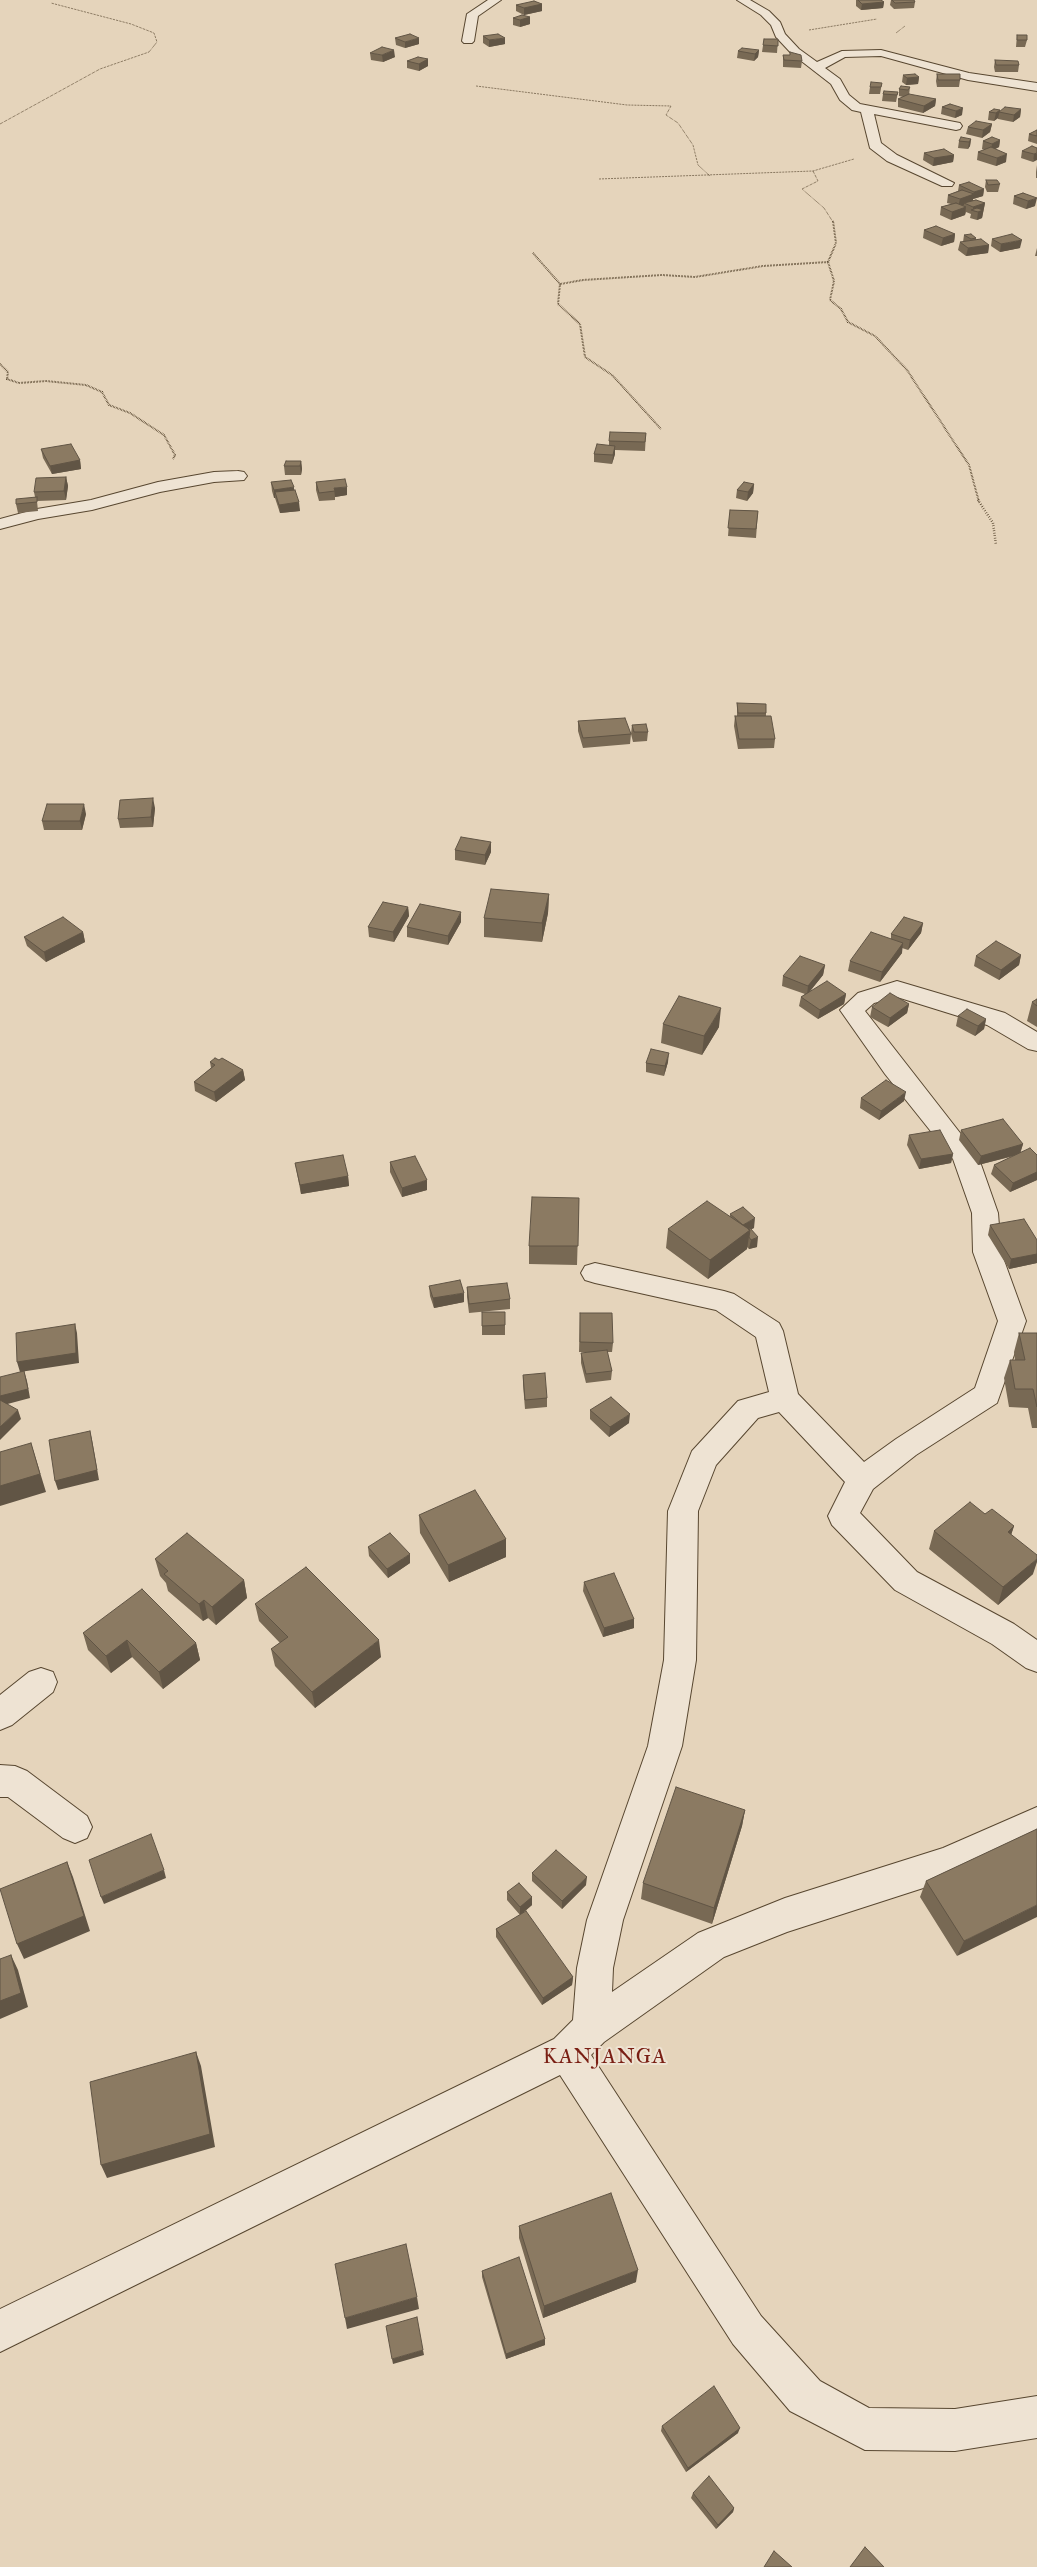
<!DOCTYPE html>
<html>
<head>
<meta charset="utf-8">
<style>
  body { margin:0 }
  canvas { display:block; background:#e5d4bb }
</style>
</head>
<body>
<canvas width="1037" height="2567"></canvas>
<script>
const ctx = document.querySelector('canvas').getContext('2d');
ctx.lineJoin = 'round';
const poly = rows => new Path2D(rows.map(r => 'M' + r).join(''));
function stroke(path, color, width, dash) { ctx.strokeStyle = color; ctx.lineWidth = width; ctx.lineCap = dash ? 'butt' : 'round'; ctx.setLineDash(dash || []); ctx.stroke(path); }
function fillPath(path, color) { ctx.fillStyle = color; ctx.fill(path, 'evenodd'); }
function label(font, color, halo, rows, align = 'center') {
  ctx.font = font + ' "IM FELL Great Primer",serif'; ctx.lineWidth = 4; ctx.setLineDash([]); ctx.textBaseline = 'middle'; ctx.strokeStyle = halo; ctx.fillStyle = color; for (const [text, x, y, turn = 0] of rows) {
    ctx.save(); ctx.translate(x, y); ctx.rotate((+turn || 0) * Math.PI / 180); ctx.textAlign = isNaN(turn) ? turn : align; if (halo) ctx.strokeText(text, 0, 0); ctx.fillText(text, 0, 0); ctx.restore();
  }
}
const pathFar2 = poly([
  [809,30,877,19],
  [896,33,905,26],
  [476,86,627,105,671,106,666,115,678,123,693,145,698,165,710,176],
  [0,124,100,69,149,52,157,42,154,33,131,24,51,3],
  [813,171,818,181,802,189,824,208,833,222],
  [599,179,813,171,854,159]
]);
const pathFar1 = poly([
  [833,221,836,243,828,262,834,281,830,300,841,309,848,322,875,336,907,370,969,465,979,502],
  [533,253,560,284,558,304,580,324,585,357,612,375,661,429],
  [560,284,583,280,662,275,695,277,763,266,828,262],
  [0,364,8,372,7,379,19,383,46,381,86,385,102,392,109,405,130,413,164,435,175,455,173,459]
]);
const path = poly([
  [978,500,993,523,996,545]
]);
const minor = poly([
  [488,0,501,0,478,16,474,41,472,43,464,43,462,41,467,14,488,0],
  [737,0,750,0,769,11,780,22,785,34,799,49,817,62,842,51,881,50,969,73,1037,83,1037,91,968,80,881,56,845,57,825,68,840,79,849,95,860,104,960,123,962,126,960,129,956,130,874,114,881,143,897,155,954,183,952,186,942,186,887,161,870,148,861,112,852,110,840,100,831,84,791,53,776,37,771,25,761,15,737,0],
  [238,471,244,472,247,476,244,480,214,482,160,492,92,510,38,519,0,529,0,519,37,509,91,500,158,482,214,472,238,471],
  [897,981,1005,1013,1037,1032,1037,1051,1028,1049,987,1025,897,997,874,1003,865,1011,978,1156,998,1213,1001,1252,1026,1321,997,1403,916,1455,873,1489,860,1513,917,1572,1014,1624,1037,1640,1037,1672,1026,1668,992,1644,895,1590,832,1525,828,1516,845,1482,779,1412,758,1418,716,1465,698,1511,696,1660,682,1746,623,1920,613,1968,612,1992,698,1933,785,1898,943,1848,1037,1807,1037,1840,948,1880,787,1932,724,1957,604,2042,591,2055,761,2316,820,2381,869,2408,955,2409,1037,2396,1037,2438,955,2451,865,2450,790,2411,733,2344,560,2075,0,2352,0,2309,554,2039,573,2020,577,1968,587,1920,648,1746,664,1660,668,1511,692,1451,738,1401,769,1392,756,1337,716,1310,595,1283,585,1280,581,1273,585,1266,595,1263,724,1291,734,1294,779,1323,783,1331,798,1394,864,1462,896,1439,975,1388,998,1321,973,1252,972,1213,953,1159,885,1074,840,1010,858,993,897,981],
  [41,1668,53,1672,57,1682,53,1692,12,1725,0,1730,0,1695,29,1672,41,1668],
  [0,1765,15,1766,27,1771,87,1816,92,1827,87,1838,75,1843,63,1838,8,1797,0,1797,0,1765]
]);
const wall = poly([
  [856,0,881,0,884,2,883,8,861,10,856,6],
  [891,0,914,0,915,2,914,8,894,9,890,5],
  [542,4,542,11,524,15,516,11,516,5],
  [530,17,530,24,520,27,513,25,513,18],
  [1017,35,1027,40,1025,47,1016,47],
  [483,36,505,44,489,47,483,43],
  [395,38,419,44,405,48,396,45],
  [764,39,778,39,777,53,762,52],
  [759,50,758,57,754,61,737,58,738,51],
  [370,53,395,57,383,62,371,60],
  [783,55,802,61,801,68,783,67],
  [428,59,428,66,419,71,407,68,407,61],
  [995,60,1019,65,1018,72,995,72,994,67],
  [937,74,960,80,959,87,937,87,936,81],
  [903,75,919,77,918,84,906,85,902,82],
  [882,83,880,94,869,94,870,87],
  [910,87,909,95,936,99,935,106,923,113,898,107,898,99,903,97,899,96,899,89],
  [898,92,896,102,882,101,883,94],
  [950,104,962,115,955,118,941,114,942,107],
  [1021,109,1020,117,1013,122,998,119,998,118,994,121,988,120,989,112,1000,110,999,112],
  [992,124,990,132,982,138,966,134,968,127],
  [1037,130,1037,144,1028,141,1029,134],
  [971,139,970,146,968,149,958,148,959,141],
  [1000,140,999,147,995,149,1006,162,996,166,977,160,978,152,985,150,982,149,983,141],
  [1037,148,1033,162,1021,158,1022,151],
  [924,153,954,155,953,162,933,166,923,160],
  [1037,165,1037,178,1036,178,1036,172],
  [986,180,1000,184,998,192,987,192,985,187],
  [959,185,984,189,983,196,973,199,973,200,985,203,982,218,977,220,970,218,971,214,966,212,965,215,951,220,940,215,941,207,951,204,947,203,948,195,958,191],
  [1023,193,1035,206,1026,209,1013,204,1014,196],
  [924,230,955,234,954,242,941,246,923,238],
  [964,235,976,238,976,240,989,245,988,253,966,256,958,250,960,242,963,242],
  [992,239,1020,248,1000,252,991,246],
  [1037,248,1037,256,1035,256],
  [646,433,645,451,615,450,615,454,612,464,594,462,594,454,609,445,609,441],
  [41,449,80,460,81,469,52,474,43,458],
  [301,461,302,469,301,475,285,475,284,466],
  [66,477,68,486,66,500,37,501,38,511,18,513,16,504,35,497,34,492],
  [271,482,294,490,300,511,280,513,275,498,274,498,272,491],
  [316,482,347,495,335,497,335,500,319,501,316,490],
  [754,484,753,493,747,501,736,498,737,490],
  [730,510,758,511,756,538,728,536],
  [737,703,766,713,766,716,775,739,774,748,738,749,734,726,735,716,737,716],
  [578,721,631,734,630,744,583,748,578,731],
  [632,725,648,732,647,741,633,742,631,734],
  [155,808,153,827,120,828,118,819],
  [86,814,82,830,44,830,42,821],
  [491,842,491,852,485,865,455,860,455,850],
  [549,894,548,913,542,942,484,937,484,918],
  [408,907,409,916,394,942,369,937,368,927],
  [461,922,448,945,407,937,407,927],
  [923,923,921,933,908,950,902,948,902,953,880,982,848,971,850,961,891,939,891,934],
  [83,932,85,942,46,962,27,946,24,937],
  [1021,955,1019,965,999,980,974,966,976,956],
  [825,965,823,975,810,991,846,994,844,1004,818,1019,799,1006,801,997,805,994,782,986,783,976],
  [1037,999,1037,1027,1027,1021,1032,1002],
  [909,1004,907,1013,888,1027,870,1017,872,1007],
  [958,1016,986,1019,984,1029,975,1036,956,1026],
  [663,1024,719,1027,702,1055,661,1043],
  [210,1062,243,1070,245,1080,216,1102,195,1091,194,1082,211,1068],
  [668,1062,664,1076,646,1072,646,1063],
  [861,1098,904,1101,879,1120,860,1108],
  [961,1130,1023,1144,1020,1153,1037,1155,1037,1180,1010,1192,991,1174,994,1165,1014,1156,978,1165,959,1140],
  [909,1135,953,1154,951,1163,919,1169,907,1145],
  [390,1162,427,1190,402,1197,390,1172],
  [295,1163,348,1176,349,1186,301,1194],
  [579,1198,577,1265,529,1264,529,1246],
  [730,1214,754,1228,751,1229,757,1247,749,1249,747,1247,747,1249,708,1279,666,1248,668,1229,730,1216],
  [990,1225,1037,1240,1037,1263,1009,1269,988,1235],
  [429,1286,464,1302,434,1308,430,1296],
  [467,1287,510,1299,510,1309,469,1313,467,1297],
  [482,1312,505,1312,505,1335,482,1335],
  [580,1313,613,1343,612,1352,607,1352,612,1371,611,1380,586,1383,581,1363,581,1353,593,1352,579,1352],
  [1019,1333,1037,1333,1037,1428,1032,1428,1028,1408,1009,1407,1004,1378,1010,1360,1015,1360,1014,1352],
  [523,1375,547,1398,547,1407,525,1409,523,1384],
  [590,1410,629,1423,609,1437,590,1419],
  [985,1514,1014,1526,1011,1535,1033,1574,998,1605,929,1549,934,1531],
  [419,1515,506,1539,506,1557,449,1582,420,1533],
  [368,1547,410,1563,388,1578,369,1556],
  [155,1559,244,1580,247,1598,216,1625,208,1618,203,1621,168,1591,166,1583,160,1576],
  [584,1582,634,1619,634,1628,603,1637,583,1591],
  [255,1604,381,1657,315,1708,275,1666,271,1649,280,1643,259,1621],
  [83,1633,196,1643,200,1660,163,1689,132,1657,111,1673,88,1650],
  [745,1810,742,1826,712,1924,641,1899,643,1883],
  [1037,1829,957,1956,920,1897,926,1881],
  [532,1873,586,1885,562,1909,532,1881],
  [507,1892,532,1897,532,1905,523,1913,573,1977,572,1985,542,2005,496,1937,496,1929,520,1915,507,1900],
  [519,2226,636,2282,543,2318,519,2238],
  [482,2271,545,2345,506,2359,482,2277],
  [662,2426,738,2433,686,2472,661,2431],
  [693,2493,734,2508,733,2512,716,2529,691,2498]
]);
const shadedWall = poly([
  [884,2,883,8,861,10,862,4],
  [542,4,542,11,524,15,524,8],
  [530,17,530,24,520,27,520,20],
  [419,38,419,44,405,48,405,42],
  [505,38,505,44,489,47,489,40],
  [394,50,395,57,383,62,382,55],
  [759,50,758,57,754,61,755,54],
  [428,59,428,66,419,71,419,64],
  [919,77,918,84,906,85,907,78],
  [936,99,935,106,923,113,924,106],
  [963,108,962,115,955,118,956,111],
  [1021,109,1020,117,1013,122,1014,115],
  [1000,110,998,118,994,121,996,113],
  [992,124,990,132,982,138,983,130],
  [971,139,970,146,968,149,969,142],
  [1000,140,999,147,991,151,992,144],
  [1037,153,1037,160,1033,162,1034,154],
  [1007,154,1006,162,996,166,997,158],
  [954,155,953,162,933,166,934,158],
  [984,189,983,196,973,199,973,202,964,203,964,205,958,207,960,199,973,194,974,192],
  [1037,198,1035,206,1026,209,1028,201],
  [985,203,982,218,977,220,978,212,973,211,973,207],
  [966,207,965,215,951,220,952,212],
  [955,234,954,242,941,246,943,238],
  [1022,240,1020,248,1000,252,1001,244],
  [989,245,988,253,966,256,968,248],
  [615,446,615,454,612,464,613,455],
  [80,460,81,469,52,474,50,466],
  [301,461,302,469,301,475,300,466],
  [66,477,68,486,66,500,64,491],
  [754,484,753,493,747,501,748,492],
  [294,487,294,496,275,492,275,498,274,498,274,490],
  [347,487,347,495,335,497,334,488],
  [299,502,300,511,280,513,279,505],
  [153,798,155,808,153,827,151,817],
  [84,804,86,814,82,830,80,821],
  [491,842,491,852,485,865,485,855],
  [549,894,548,913,542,942,542,923],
  [408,907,409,916,394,942,393,932],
  [461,912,461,922,448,945,448,936],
  [923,923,921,933,908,950,910,940],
  [83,932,85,942,46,962,44,952],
  [903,943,902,953,880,982,882,972],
  [1021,955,1019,965,999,980,1001,970],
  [825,965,823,975,807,995,808,986],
  [846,994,844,1004,818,1019,820,1010],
  [909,1004,907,1013,888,1027,890,1018],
  [721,1008,719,1027,702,1055,704,1036],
  [986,1019,984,1029,975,1036,978,1026],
  [669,1053,668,1062,664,1076,665,1066],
  [243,1070,245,1080,216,1102,214,1092],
  [906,1092,904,1101,879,1120,881,1111],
  [1023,1144,1020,1154,978,1165,981,1156],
  [953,1154,951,1163,919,1169,921,1159],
  [1037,1172,1037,1180,1010,1192,1013,1183],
  [348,1176,349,1186,301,1194,300,1185],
  [427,1180,427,1190,402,1197,402,1188],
  [755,1218,754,1228,750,1230,747,1249,708,1279,710,1260,743,1225],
  [758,1237,757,1247,749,1249,751,1240],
  [1037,1254,1037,1263,1009,1269,1011,1259],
  [464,1293,464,1302,434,1308,433,1298],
  [75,1324,77,1333,79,1363,20,1372,17,1362],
  [24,1371,27,1381,30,1398,0,1406,0,1396],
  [18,1410,21,1419,0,1440,0,1427],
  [630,1414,629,1423,609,1437,610,1427],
  [90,1431,92,1440,99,1480,58,1490,55,1481],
  [31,1443,46,1492,0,1506,0,1486],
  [1014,1526,1008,1544,1008,1532],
  [506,1539,506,1557,449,1582,448,1565],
  [410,1554,410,1563,388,1578,387,1569],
  [1037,1559,1037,1562,1033,1574,998,1605,1003,1587],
  [244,1580,247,1598,216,1625,212,1607],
  [204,1600,208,1618,203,1621,199,1604],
  [634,1619,634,1628,603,1637,604,1628],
  [127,1640,132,1657,111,1673,106,1656],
  [379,1640,381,1657,315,1708,312,1692],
  [196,1643,200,1660,163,1689,159,1672],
  [745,1810,742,1826,712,1924,714,1908],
  [67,1862,73,1877,90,1931,24,1959,17,1944],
  [164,1870,166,1878,104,1904,101,1897],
  [587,1877,586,1885,562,1909,562,1901],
  [532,1897,532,1905,520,1915,520,1907],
  [1037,1905,1037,1917,957,1956,964,1941],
  [11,1955,18,1970,28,2007,0,2019,0,2001],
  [573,1977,572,1985,542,2005,543,1998],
  [196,2052,201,2066,215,2147,107,2178,101,2165],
  [638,2270,636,2282,543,2318,544,2306],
  [417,2297,419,2309,347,2329,345,2318],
  [545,2339,545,2345,506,2359,506,2354],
  [423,2350,424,2355,393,2364,392,2359],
  [740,2428,738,2433,686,2472,688,2468],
  [734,2508,733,2512,716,2529,718,2525]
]);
const building = poly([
  [858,0,881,0,884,2,862,4,858,0],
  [892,0,914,0,915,2,895,3,892,0],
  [534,1,542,4,524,8,516,5,534,1],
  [522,15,530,17,520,20,513,18,522,15],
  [410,34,419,38,405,42,395,38,410,34],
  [498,34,505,38,489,40,483,36,498,34],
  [1017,35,1027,35,1027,40,1017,40,1017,35],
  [764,39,778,39,778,46,763,45,764,39],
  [382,47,394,50,382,55,370,53,382,47],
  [742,48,759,50,755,54,738,51,742,48],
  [790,52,801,55,802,61,784,60,783,55,790,55,790,52],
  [418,57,428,59,419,64,407,61,418,57],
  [995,60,1018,61,1019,65,996,65,995,60],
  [915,74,919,77,907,78,903,75,915,74],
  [937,74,960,74,960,80,938,80,937,74],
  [871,82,882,83,881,87,870,87,871,82],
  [901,86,910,87,908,90,899,89,901,86],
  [884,91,898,92,897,95,883,94,884,91],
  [909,94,936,99,924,106,898,99,909,94],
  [950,104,963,108,956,111,942,107,950,104],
  [1005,107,1021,109,1014,115,999,112,1005,107],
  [994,109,1000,110,996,113,989,112,994,109],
  [976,121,992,124,983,130,968,127,976,121],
  [1037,130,1037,136,1029,134,1037,130],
  [961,137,971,139,969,142,959,141,961,137],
  [992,137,1000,140,992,144,983,141,992,137],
  [1032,146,1037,148,1037,153,1034,154,1022,151,1032,146],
  [991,147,1007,154,997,158,978,152,991,147],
  [944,149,954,155,934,158,924,153,944,149],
  [986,180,997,180,1000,184,988,185,986,180],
  [969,182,984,189,974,192,959,185,969,182],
  [962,190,974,194,960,199,948,195,962,190],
  [1023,193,1037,198,1028,201,1014,196,1023,193],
  [976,200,985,203,973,207,964,203,976,200],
  [956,203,966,207,952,212,941,207,956,203],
  [977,208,983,210,978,212,971,210,977,208],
  [936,226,955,234,943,238,924,230,936,226],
  [971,234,976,238,971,239,964,235,971,234],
  [1012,234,1022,240,1001,244,992,239,1012,234],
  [981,239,989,245,968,248,960,242,981,239],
  [610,432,646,433,645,442,609,441,610,432],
  [71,444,80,460,50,466,41,449,71,444],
  [597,444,615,446,613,455,594,454,597,444],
  [286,461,301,461,300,466,284,466,286,461],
  [66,477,64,491,34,492,36,478,66,477],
  [345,479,347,487,334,488,335,491,319,493,316,482,345,479],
  [291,480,294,487,274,490,271,482,291,480],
  [744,482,754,484,748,492,737,490,744,482],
  [295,490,299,502,279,505,275,492,295,490],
  [37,497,37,502,16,504,16,499,37,497],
  [730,510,758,511,756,529,728,528,730,510],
  [737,703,766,704,766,713,738,713,737,703],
  [735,716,771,716,775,739,739,739,735,716],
  [625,718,631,734,583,738,578,721,625,718],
  [646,724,648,732,634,732,632,725,646,724],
  [153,798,151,817,118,819,120,800,153,798],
  [47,804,84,804,80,821,42,821,47,804],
  [461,837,491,842,485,855,455,850,461,837],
  [491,889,549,894,542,923,484,918,491,889],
  [383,902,408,907,393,932,368,927,383,902],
  [420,904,461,912,448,936,407,927,420,904],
  [63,917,83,932,44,952,24,937,63,917],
  [904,917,923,923,910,940,891,934,904,917],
  [871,932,903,943,882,972,850,961,871,932],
  [996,941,1021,955,1001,970,976,956,996,941],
  [800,956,825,965,808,986,783,976,800,956],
  [827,981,846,994,820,1010,801,997,827,981],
  [890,993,909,1004,890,1018,872,1007,890,993],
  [679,996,721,1008,704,1036,663,1024,679,996],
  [1037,999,1037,1006,1032,1002,1037,999],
  [967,1009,986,1019,978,1026,958,1016,967,1009],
  [651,1049,669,1053,665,1066,646,1063,651,1049],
  [215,1058,219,1060,222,1058,243,1070,214,1092,194,1082,215,1065,210,1062,215,1058],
  [886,1080,906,1092,881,1111,861,1098,886,1080],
  [1003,1119,1023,1144,981,1156,961,1130,1003,1119],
  [940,1130,953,1154,921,1159,909,1135,940,1130],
  [1030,1148,1037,1155,1037,1172,1013,1183,994,1165,1030,1148],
  [343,1155,348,1176,300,1185,295,1163,343,1155],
  [415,1156,427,1180,402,1188,390,1162,415,1156],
  [532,1197,579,1198,578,1246,529,1246,532,1197],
  [707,1201,750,1230,710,1260,668,1229,707,1201],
  [743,1207,755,1218,743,1225,730,1214,743,1207],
  [1024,1219,1037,1240,1037,1254,1011,1259,990,1225,1024,1219],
  [750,1228,758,1237,751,1240,749,1237,750,1230,748,1229,750,1228],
  [460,1280,464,1293,433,1298,429,1286,460,1280],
  [507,1283,510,1299,469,1304,467,1287,507,1283],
  [482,1312,505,1312,505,1325,482,1326,482,1312],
  [580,1313,612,1313,613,1343,580,1342,580,1313],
  [75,1324,76,1353,17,1362,16,1333,75,1324],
  [1019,1333,1037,1333,1037,1407,1033,1389,1015,1389,1010,1360,1025,1360,1019,1333],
  [607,1350,612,1371,586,1374,581,1353,607,1350],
  [24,1371,28,1389,0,1396,0,1377,24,1371],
  [545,1373,547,1398,525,1400,523,1375,545,1373],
  [611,1397,630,1414,610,1427,590,1410,611,1397],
  [0,1400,18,1410,0,1427,0,1400],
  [90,1431,97,1470,55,1481,49,1440,90,1431],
  [31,1443,40,1474,0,1486,0,1452,31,1443],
  [475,1490,506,1539,448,1565,419,1515,475,1490],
  [970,1502,985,1514,992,1509,1014,1526,1008,1532,1037,1555,1037,1559,1003,1587,934,1531,970,1502],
  [187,1533,244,1580,212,1607,204,1600,199,1604,164,1574,168,1571,155,1559,187,1533],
  [390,1533,410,1554,387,1569,368,1547,390,1533],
  [306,1567,379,1640,312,1692,271,1649,288,1637,255,1604,306,1567],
  [614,1573,634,1619,604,1628,584,1582,614,1573],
  [142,1589,196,1643,159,1672,127,1640,106,1656,83,1633,142,1589],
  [676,1787,745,1810,714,1908,643,1883,676,1787],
  [1037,1829,1037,1905,964,1941,926,1881,1037,1829],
  [151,1834,164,1870,101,1897,89,1860,151,1834],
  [556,1850,587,1877,562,1901,532,1873,556,1850],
  [67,1862,84,1916,17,1944,0,1889,67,1862],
  [519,1883,532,1897,520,1907,507,1892,519,1883],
  [526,1911,573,1977,543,1998,496,1929,526,1911],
  [11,1955,21,1993,0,2001,0,1959,11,1955],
  [196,2052,210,2134,101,2165,90,2082,196,2052],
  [611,2193,638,2270,544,2306,519,2226,611,2193],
  [406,2244,417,2297,345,2318,335,2264,406,2244],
  [519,2257,545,2339,506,2354,482,2271,519,2257],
  [417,2317,423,2350,392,2359,386,2326,417,2317],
  [714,2386,740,2428,688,2468,662,2426,714,2386],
  [709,2476,734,2508,718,2525,693,2493,709,2476],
  [865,2547,884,2567,850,2567,865,2547],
  [774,2551,792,2567,764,2567,774,2551]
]);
const nearQuarternames = [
  ["KANJANGA",605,2058]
];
stroke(minor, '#584730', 2);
stroke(pathFar2, '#291801', 1, [0.5, 1]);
stroke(pathFar1, '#291801', 2, [0.5, 1]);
stroke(path, '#291801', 2.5, [0.5, 2]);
fillPath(minor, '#eee3d3');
fillPath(wall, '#786954');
fillPath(shadedWall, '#615545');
fillPath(building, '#8b7a62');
stroke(building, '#615545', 1);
ctx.letterSpacing = '1px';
label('21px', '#7a1f14', '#eee3d3', nearQuarternames);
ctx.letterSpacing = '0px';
</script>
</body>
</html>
